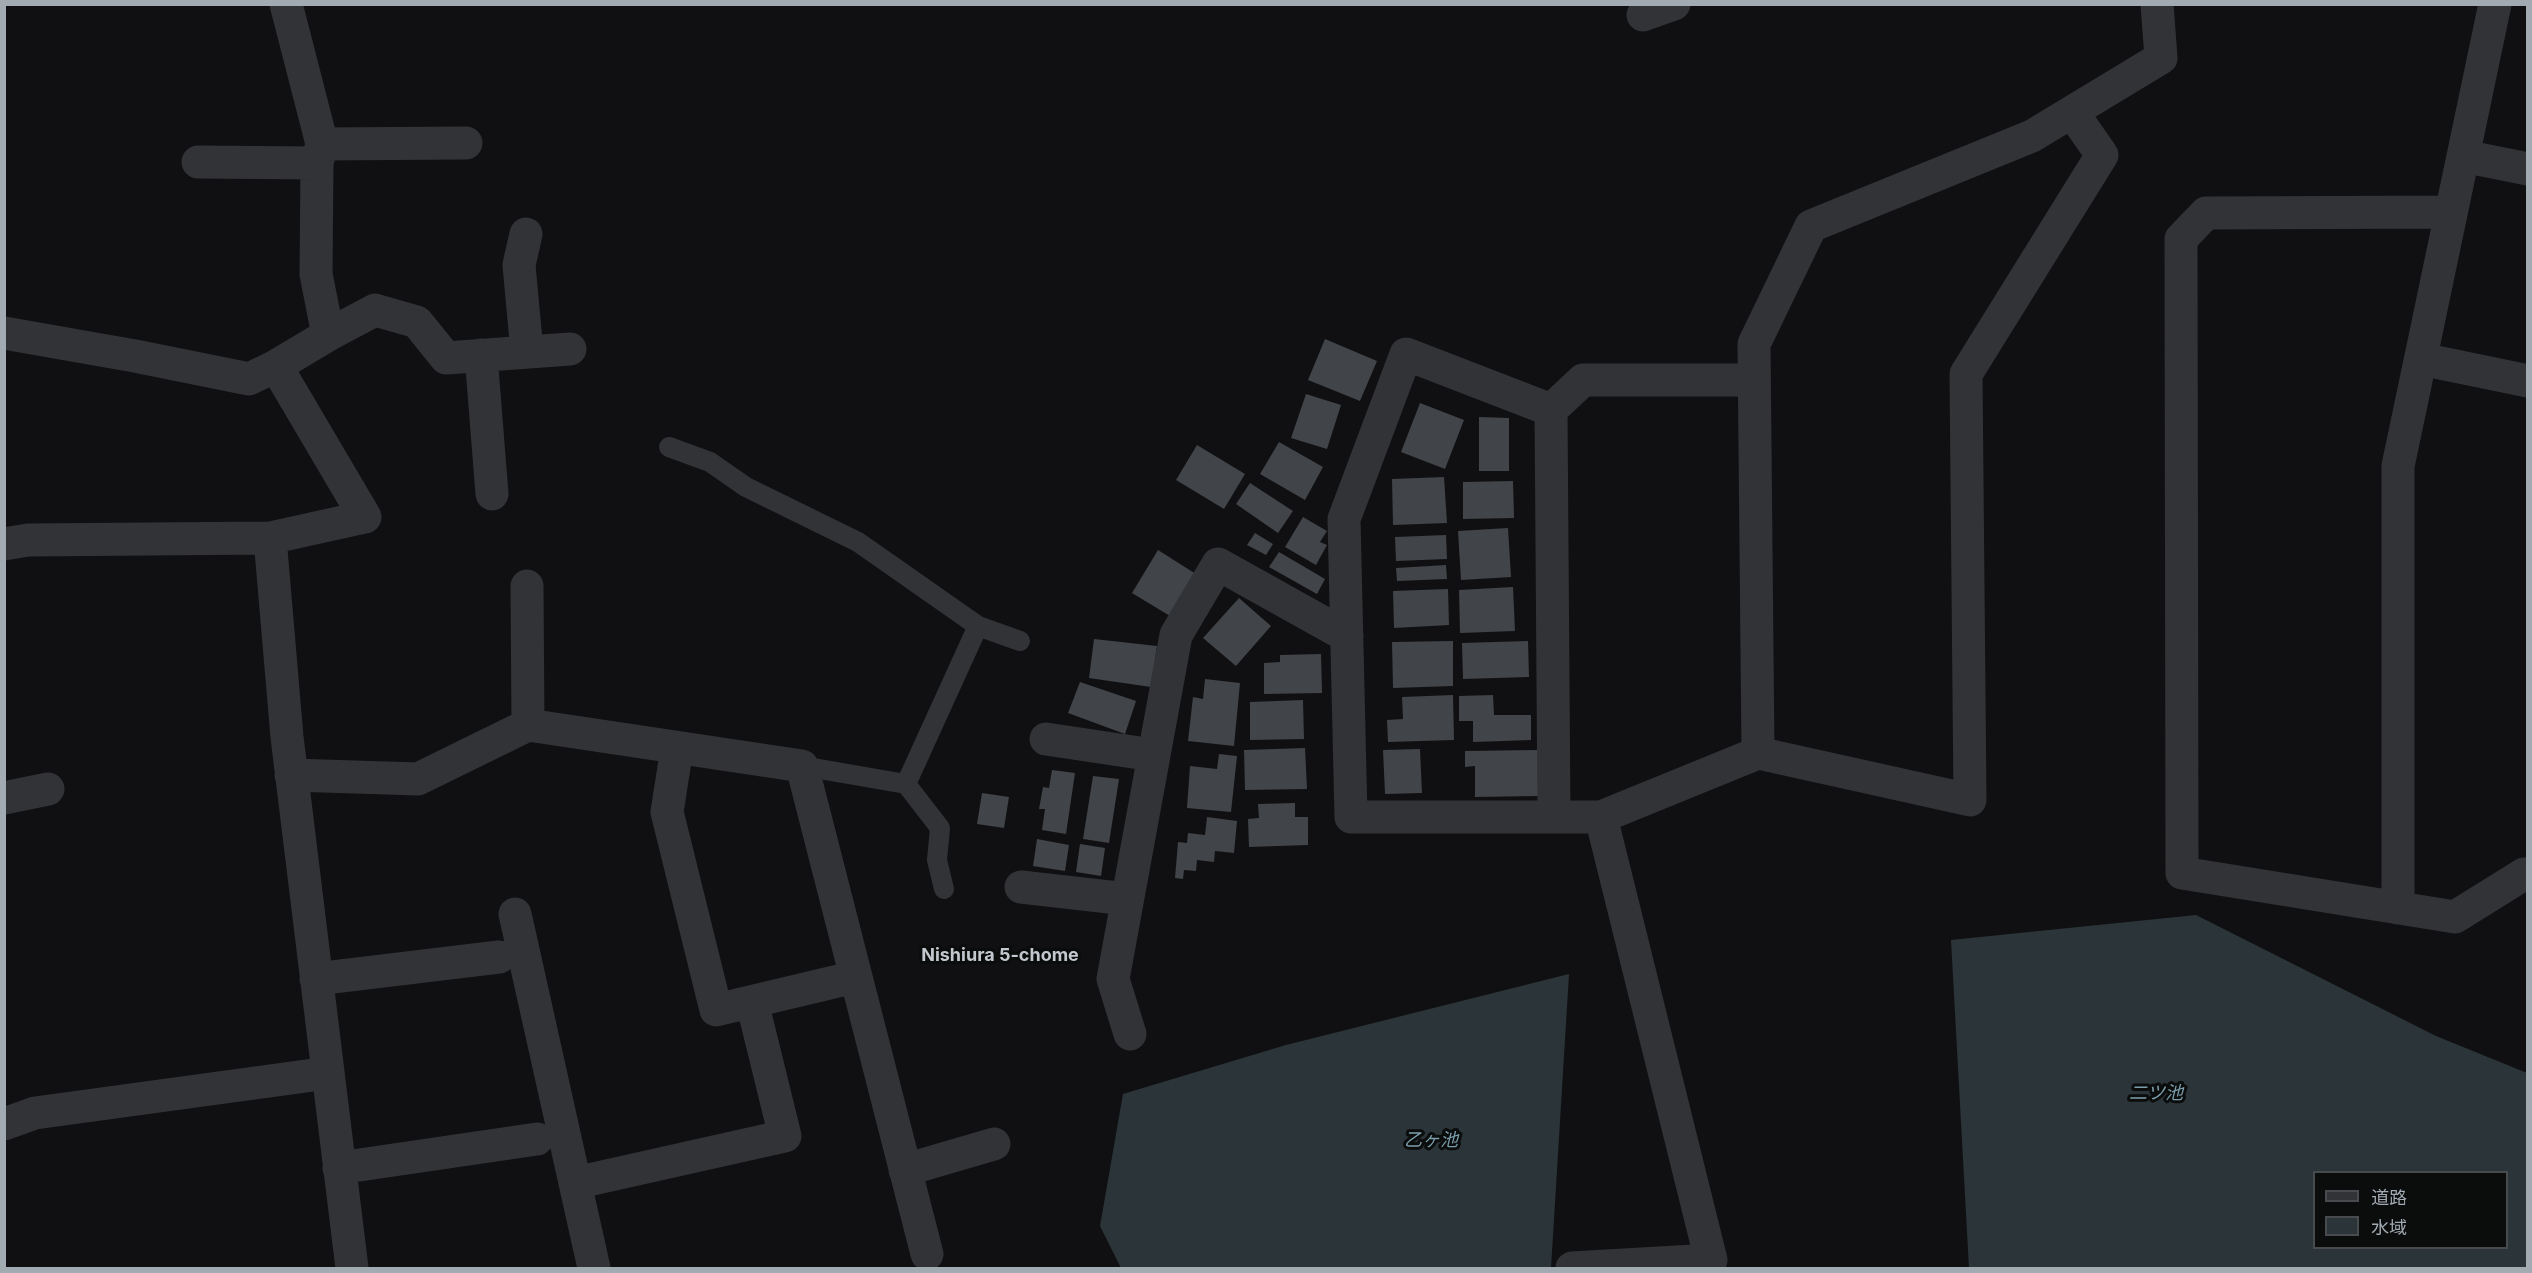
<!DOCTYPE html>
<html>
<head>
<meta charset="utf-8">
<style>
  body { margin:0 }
  #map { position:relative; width:2532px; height:1273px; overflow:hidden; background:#101012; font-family:Inter,"Noto Sans JP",sans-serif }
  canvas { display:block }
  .frame { position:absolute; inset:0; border:6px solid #a2aab2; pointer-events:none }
  .legend { position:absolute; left:2313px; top:1171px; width:195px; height:78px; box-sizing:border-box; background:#0b0c0c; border:2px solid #474b4e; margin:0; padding:8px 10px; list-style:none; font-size:18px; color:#a2aab2 }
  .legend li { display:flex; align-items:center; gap:12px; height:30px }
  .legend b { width:30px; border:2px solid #474b4e }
</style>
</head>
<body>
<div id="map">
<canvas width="2532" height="1273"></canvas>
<div class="frame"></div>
<ul class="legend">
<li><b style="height:8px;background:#313336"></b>道路</li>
<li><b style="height:16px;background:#2b3539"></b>水域</li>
</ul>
</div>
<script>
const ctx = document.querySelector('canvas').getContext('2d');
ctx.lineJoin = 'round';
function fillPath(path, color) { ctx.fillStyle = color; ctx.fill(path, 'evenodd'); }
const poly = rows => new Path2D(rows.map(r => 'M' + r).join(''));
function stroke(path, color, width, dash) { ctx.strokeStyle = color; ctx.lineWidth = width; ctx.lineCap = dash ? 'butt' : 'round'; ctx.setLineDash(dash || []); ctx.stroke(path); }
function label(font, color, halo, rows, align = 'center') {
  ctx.font = font + ' Inter,"Noto Sans JP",sans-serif'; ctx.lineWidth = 6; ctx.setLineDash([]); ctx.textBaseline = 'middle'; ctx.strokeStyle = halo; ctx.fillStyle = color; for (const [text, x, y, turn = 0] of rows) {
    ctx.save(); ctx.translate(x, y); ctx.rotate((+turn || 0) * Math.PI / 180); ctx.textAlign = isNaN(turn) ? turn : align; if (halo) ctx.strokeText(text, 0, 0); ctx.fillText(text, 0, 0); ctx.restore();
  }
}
const water = poly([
  [2196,915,2436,1036,2527,1073,2527,1268,1969,1268,1951,940],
  [2314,1172,2506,1172,2506,1248,2314,1248],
  [1569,974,1551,1268,1121,1268,1100,1226,1123,1094,1286,1045]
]);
const building = poly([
  [1325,339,1377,361,1360,401,1308,380],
  [1306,394,1341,405,1327,449,1291,438],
  [1420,403,1464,420,1445,469,1401,452],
  [1479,417,1509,418,1509,471,1479,471],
  [1279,442,1323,467,1305,500,1260,474],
  [1197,445,1245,474,1224,509,1176,480],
  [1444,477,1447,523,1393,525,1392,479],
  [1513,481,1514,518,1463,519,1463,482],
  [1250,483,1293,511,1278,533,1236,504],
  [1303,517,1327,531,1320,542,1327,545,1316,565,1285,547],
  [1508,528,1511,577,1461,580,1458,531],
  [1255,533,1273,544,1266,555,1247,545],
  [1446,535,1447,559,1396,561,1395,537],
  [1158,550,1196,574,1170,616,1132,593],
  [1279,552,1325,579,1317,594,1269,567],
  [1446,565,1447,579,1397,581,1396,568],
  [1513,587,1515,631,1460,633,1459,590],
  [1448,589,1449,625,1394,628,1393,591],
  [1239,598,1271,626,1236,666,1203,638],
  [1094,639,1157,646,1151,687,1089,678],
  [1453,641,1453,686,1393,688,1392,642],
  [1528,641,1529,677,1463,679,1462,643],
  [1321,654,1322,693,1264,694,1264,663,1280,662,1280,655],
  [1205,679,1240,683,1234,746,1188,741,1193,697,1203,699],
  [1080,682,1136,701,1125,734,1068,713],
  [1453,695,1454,740,1388,742,1387,720,1403,719,1402,697],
  [1493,695,1494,715,1531,715,1531,740,1473,742,1473,721,1459,721,1459,696],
  [1303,700,1304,739,1250,740,1250,702],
  [1305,748,1307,789,1245,790,1244,750],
  [1420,749,1422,793,1385,794,1383,750],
  [1538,750,1539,796,1475,797,1475,766,1465,767,1465,751],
  [1219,754,1237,756,1231,812,1187,808,1190,766,1217,769],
  [1052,770,1075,773,1066,834,1042,830,1045,809,1039,809,1043,787,1049,788],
  [1093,776,1119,779,1109,843,1083,839],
  [982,793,1009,797,1004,828,977,824],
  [1295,803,1295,817,1308,817,1308,845,1249,847,1248,819,1259,818,1258,804],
  [1207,817,1237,821,1234,853,1215,851,1214,862,1197,860,1196,871,1184,870,1183,879,1175,878,1178,842,1187,843,1188,833,1205,835],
  [1037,839,1069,845,1065,871,1033,866],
  [1080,844,1105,848,1101,876,1076,872]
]);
const service = poly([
  [669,447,710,462,746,487,858,542,978,626,1020,641],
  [802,766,906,784,940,828,937,860,944,889],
  [906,784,978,626]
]);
const minor = poly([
  [1643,15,1674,4],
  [322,144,466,143],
  [2463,156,2528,169],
  [198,162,317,163],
  [2451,212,2206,213,2181,239,2182,873,2455,917,2524,874,2528,874],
  [526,234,519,265,527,352],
  [4,333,135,356,249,379,276,366,365,517,270,538,28,540,4,544],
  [328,335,375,310,417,322,446,358,570,349],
  [481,355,492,494],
  [2421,359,2528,381],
  [276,366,328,335,316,274,317,163,322,144,286,4],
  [1551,410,1406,354,1344,519,1351,817,1601,817,1758,753,1754,344,1811,226,2032,136,2161,58,2157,4],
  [270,538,287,737,352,1268],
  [527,586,528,725],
  [1046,739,1153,755],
  [677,748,667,812,716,1010,855,977],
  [1758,753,1970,800,1966,374,2102,155,2072,112],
  [291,775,418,779,528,725,802,766,927,1254],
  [4,798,48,789],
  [1554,817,1551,410,1583,380,1754,380],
  [1021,887,1127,899],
  [2398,908,2398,466,2495,4],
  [515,914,594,1268],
  [316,979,499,957],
  [1130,1034,1113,979,1176,635,1218,564,1347,636],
  [4,1124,35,1113,328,1073],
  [339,1168,537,1139],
  [905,1170,994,1144],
  [575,1183,785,1136,752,1002],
  [1572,1268,1711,1260,1601,817]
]);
const neighbourhoodNames = [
  ["Nishiura 5-chome",1000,956]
];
const waterNames = [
  ["二ツ池",2156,1094],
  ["乙ヶ池",1431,1141]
];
fillPath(water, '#2b3539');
fillPath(building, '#414448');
stroke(service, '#313336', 20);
stroke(minor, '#313336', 33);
label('bold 18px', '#c3c8ce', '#0b0c0c', neighbourhoodNames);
label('italic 18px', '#7a9eac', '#0b0c0c', waterNames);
</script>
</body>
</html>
